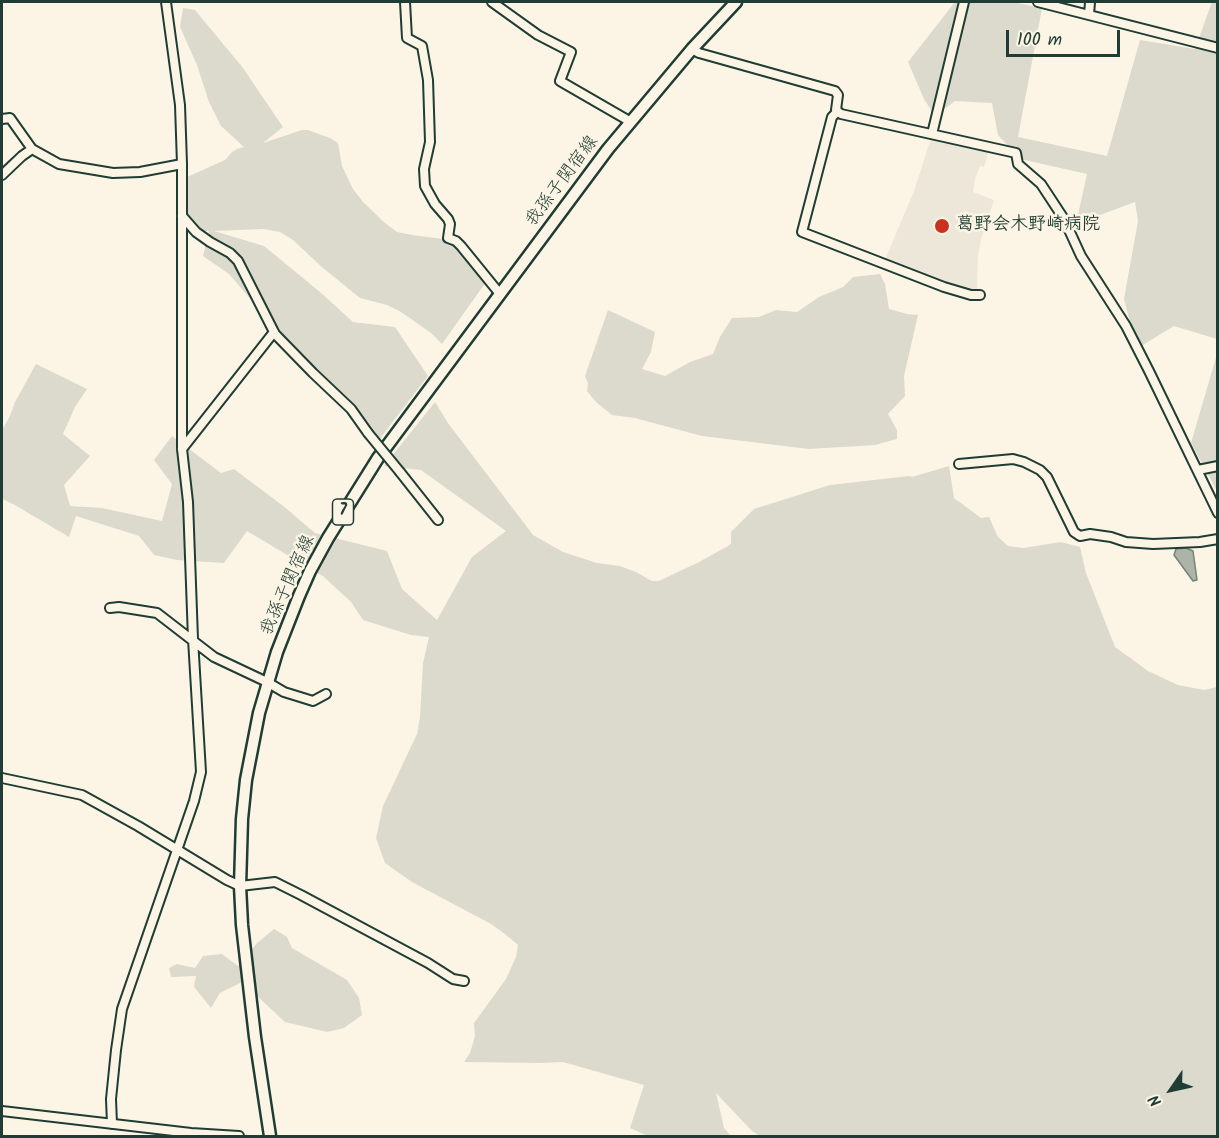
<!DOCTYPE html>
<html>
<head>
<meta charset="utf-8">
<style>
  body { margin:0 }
  #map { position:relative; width:1219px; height:1138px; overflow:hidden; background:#fcf5e5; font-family:Kalam,sans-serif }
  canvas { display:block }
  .frame { position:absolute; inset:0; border:3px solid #1f3d34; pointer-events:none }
  .north { position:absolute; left:1141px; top:1060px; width:60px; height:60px; -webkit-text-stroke:4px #fcf5e5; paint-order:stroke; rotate:236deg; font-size:16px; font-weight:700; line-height:24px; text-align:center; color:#1f3d34 }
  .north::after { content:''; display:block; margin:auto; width:21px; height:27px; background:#1f3d34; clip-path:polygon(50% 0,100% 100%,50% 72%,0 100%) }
  .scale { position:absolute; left:1006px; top:30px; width:114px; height:27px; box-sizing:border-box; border:3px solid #1f3d34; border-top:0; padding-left:8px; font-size:18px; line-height:21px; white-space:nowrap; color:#1f3d34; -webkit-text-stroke:4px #fcf5e5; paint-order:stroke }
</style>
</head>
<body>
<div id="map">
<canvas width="1219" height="1138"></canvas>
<div class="frame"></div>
<div class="north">N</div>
<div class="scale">100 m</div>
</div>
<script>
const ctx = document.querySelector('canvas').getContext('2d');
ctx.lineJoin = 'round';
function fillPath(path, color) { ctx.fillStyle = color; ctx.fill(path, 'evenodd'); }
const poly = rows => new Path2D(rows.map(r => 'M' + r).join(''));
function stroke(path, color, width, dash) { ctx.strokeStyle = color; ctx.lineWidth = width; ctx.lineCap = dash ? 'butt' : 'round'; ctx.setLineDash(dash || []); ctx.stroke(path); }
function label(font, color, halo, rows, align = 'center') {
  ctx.font = font + ' Kalam,"Klee One",sans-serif'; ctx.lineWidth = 5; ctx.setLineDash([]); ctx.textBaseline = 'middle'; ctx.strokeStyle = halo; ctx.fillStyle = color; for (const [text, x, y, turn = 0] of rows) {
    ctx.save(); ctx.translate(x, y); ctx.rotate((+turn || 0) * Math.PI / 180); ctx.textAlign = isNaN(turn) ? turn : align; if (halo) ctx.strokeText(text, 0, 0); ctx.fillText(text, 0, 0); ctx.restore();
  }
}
const built = poly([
  [931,138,989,151,984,167,980,166,975,179,973,192,994,200,981,239,978,256,977,291,974,292,962,290,884,262,914,191]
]);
const green = poly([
  [955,2,1012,2,1042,8,1018,137,1107,156,1140,40,1195,49,1212,2,1217,2,1217,339,1174,326,1141,346,1131,326,1124,299,1138,221,1135,202,1076,224,1087,174,1020,159,998,135,992,103,955,101,935,116,924,99,908,62],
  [183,8,195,10,243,68,283,127,263,143,302,130,308,130,330,138,338,143,342,166,353,189,363,202,385,223,397,232,412,235,443,239,455,244,486,282,442,344,431,333,401,312,387,305,360,298,323,268,293,240,280,232,263,229,214,231,264,246,320,292,353,322,395,327,428,376,378,441,320,373,278,331,229,274,203,256,209,231,199,231,184,215,185,178,225,160,232,152,237,149,244,147,221,126,209,102,197,65,180,27],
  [880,274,885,284,889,309,907,314,918,315,904,376,905,396,888,414,897,430,897,439,875,445,809,449,702,436,635,418,612,415,596,402,587,391,588,383,585,376,608,310,655,332,651,352,642,369,665,376,690,362,713,354,720,337,732,318,759,317,776,310,797,312,819,297,843,287,853,277],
  [1217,354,1217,491,1191,443],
  [36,364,87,389,75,407,63,434,90,456,64,485,70,506,102,508,162,521,172,484,154,460,172,436,221,473,234,469,282,505,315,533,387,551,402,589,437,620,472,557,506,531,421,470,384,466,435,402,448,423,533,535,563,552,597,563,620,566,636,572,652,581,658,581,663,579,699,562,728,546,731,543,731,532,754,509,830,485,909,476,912,477,949,466,954,498,981,518,989,517,998,537,1008,546,1023,548,1061,542,1080,547,1086,573,1115,647,1148,671,1178,685,1204,690,1217,687,1217,1136,760,1136,752,1131,716,1093,724,1128,731,1136,648,1136,630,1128,644,1085,563,1062,539,1063,464,1062,470,1053,475,1036,474,1023,506,979,516,957,518,945,505,934,491,924,412,882,385,863,376,838,383,806,417,734,420,717,423,663,429,637,411,635,363,620,351,602,324,577,247,531,224,563,177,560,154,555,139,536,76,516,69,537,13,504,2,499,2,430,10,416,15,402],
  [274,929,287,937,292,948,347,980,359,998,362,1015,344,1028,327,1032,285,1022,242,982,220,993,211,1008,194,987,196,976,171,977,169,968,177,964,195,968,203,956,222,954,238,966,257,943]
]);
const water = poly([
  [1186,548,1193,551,1197,580,1193,581,1174,555,1176,549,1186,548]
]);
const minor = poly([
  [405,2,407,38,422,46,428,80,430,142,424,169,425,186,435,204,448,219,450,224,448,238,456,241,461,246,500,294],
  [492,2,538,35,571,52,560,81,631,122],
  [1038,2,1218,48],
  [1089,15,1090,2],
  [692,49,699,53,835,91,838,95,836,110,841,114,1016,153,1018,164,1041,184,1064,219,1081,256,1126,326,1149,371,1218,513],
  [837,112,832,117,802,232,944,287,971,295,980,295],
  [2,119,10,118,32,149,59,164,113,173,140,172,182,164],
  [932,134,964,2],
  [2,175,22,156,32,149],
  [182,216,196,232,210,242,230,253,238,261,275,334,313,373,351,409,368,433],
  [182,449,274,332],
  [959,464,1013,459,1024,462,1040,470,1047,477,1074,532,1080,536,1090,534,1111,537,1126,542,1153,544,1200,542,1218,539],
  [1198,470,1218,466],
  [400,472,438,520],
  [110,608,119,607,157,613,214,657,267,682,284,692,313,701,326,694],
  [2,778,82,795,138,826,227,880,240,886,275,882,301,895,428,963,453,979,464,981],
  [2,1111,191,1133,239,1136],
  [112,1124,111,1099,116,1050,122,1009,194,801,201,772,193,639,188,502,182,449,182,164,180,105,166,2]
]);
const major = poly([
  [270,1136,255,1037,242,925,240,886,242,819,246,780,259,713,277,652,299,596,310,571,328,538,378,458,608,149,692,49,736,2]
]);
const minorBridge = poly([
  [368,433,400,472]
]);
const markers = [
  [942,226,8,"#c8321e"]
];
const shields = [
  [343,512,21]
];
const shieldNames = [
  ["7",343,512]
];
const streetNames = [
  ["我孫子関宿線",563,182,-53],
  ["我孫子関宿線",289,586,-66]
];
const poiNames = [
  ["葛野会木野崎病院",956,226]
];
fillPath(built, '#ece7d8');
fillPath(green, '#dcdacc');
fillPath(water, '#aeb3a7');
stroke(water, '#758479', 1.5);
stroke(minor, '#1f3d34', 12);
stroke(major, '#1f3d34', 15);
stroke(minor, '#fcf5e5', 8);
stroke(major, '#fcf5e5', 10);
stroke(minorBridge, '#1f3d34', 12, []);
stroke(minorBridge, '#fcf5e5', 8);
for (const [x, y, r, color] of markers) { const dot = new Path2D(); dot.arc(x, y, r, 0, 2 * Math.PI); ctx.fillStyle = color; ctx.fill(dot); stroke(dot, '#fcf5e5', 2); }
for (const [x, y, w] of shields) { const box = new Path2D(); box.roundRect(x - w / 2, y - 13, w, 26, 4.5); ctx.fillStyle = '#fcf5e5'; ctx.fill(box); stroke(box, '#1f3d34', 1.5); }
label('bold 16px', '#1f3d34', null, shieldNames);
label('18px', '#1f3d34', '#fcf5e5', streetNames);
label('bold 18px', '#1f3d34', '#fcf5e5', poiNames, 'left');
</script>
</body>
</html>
